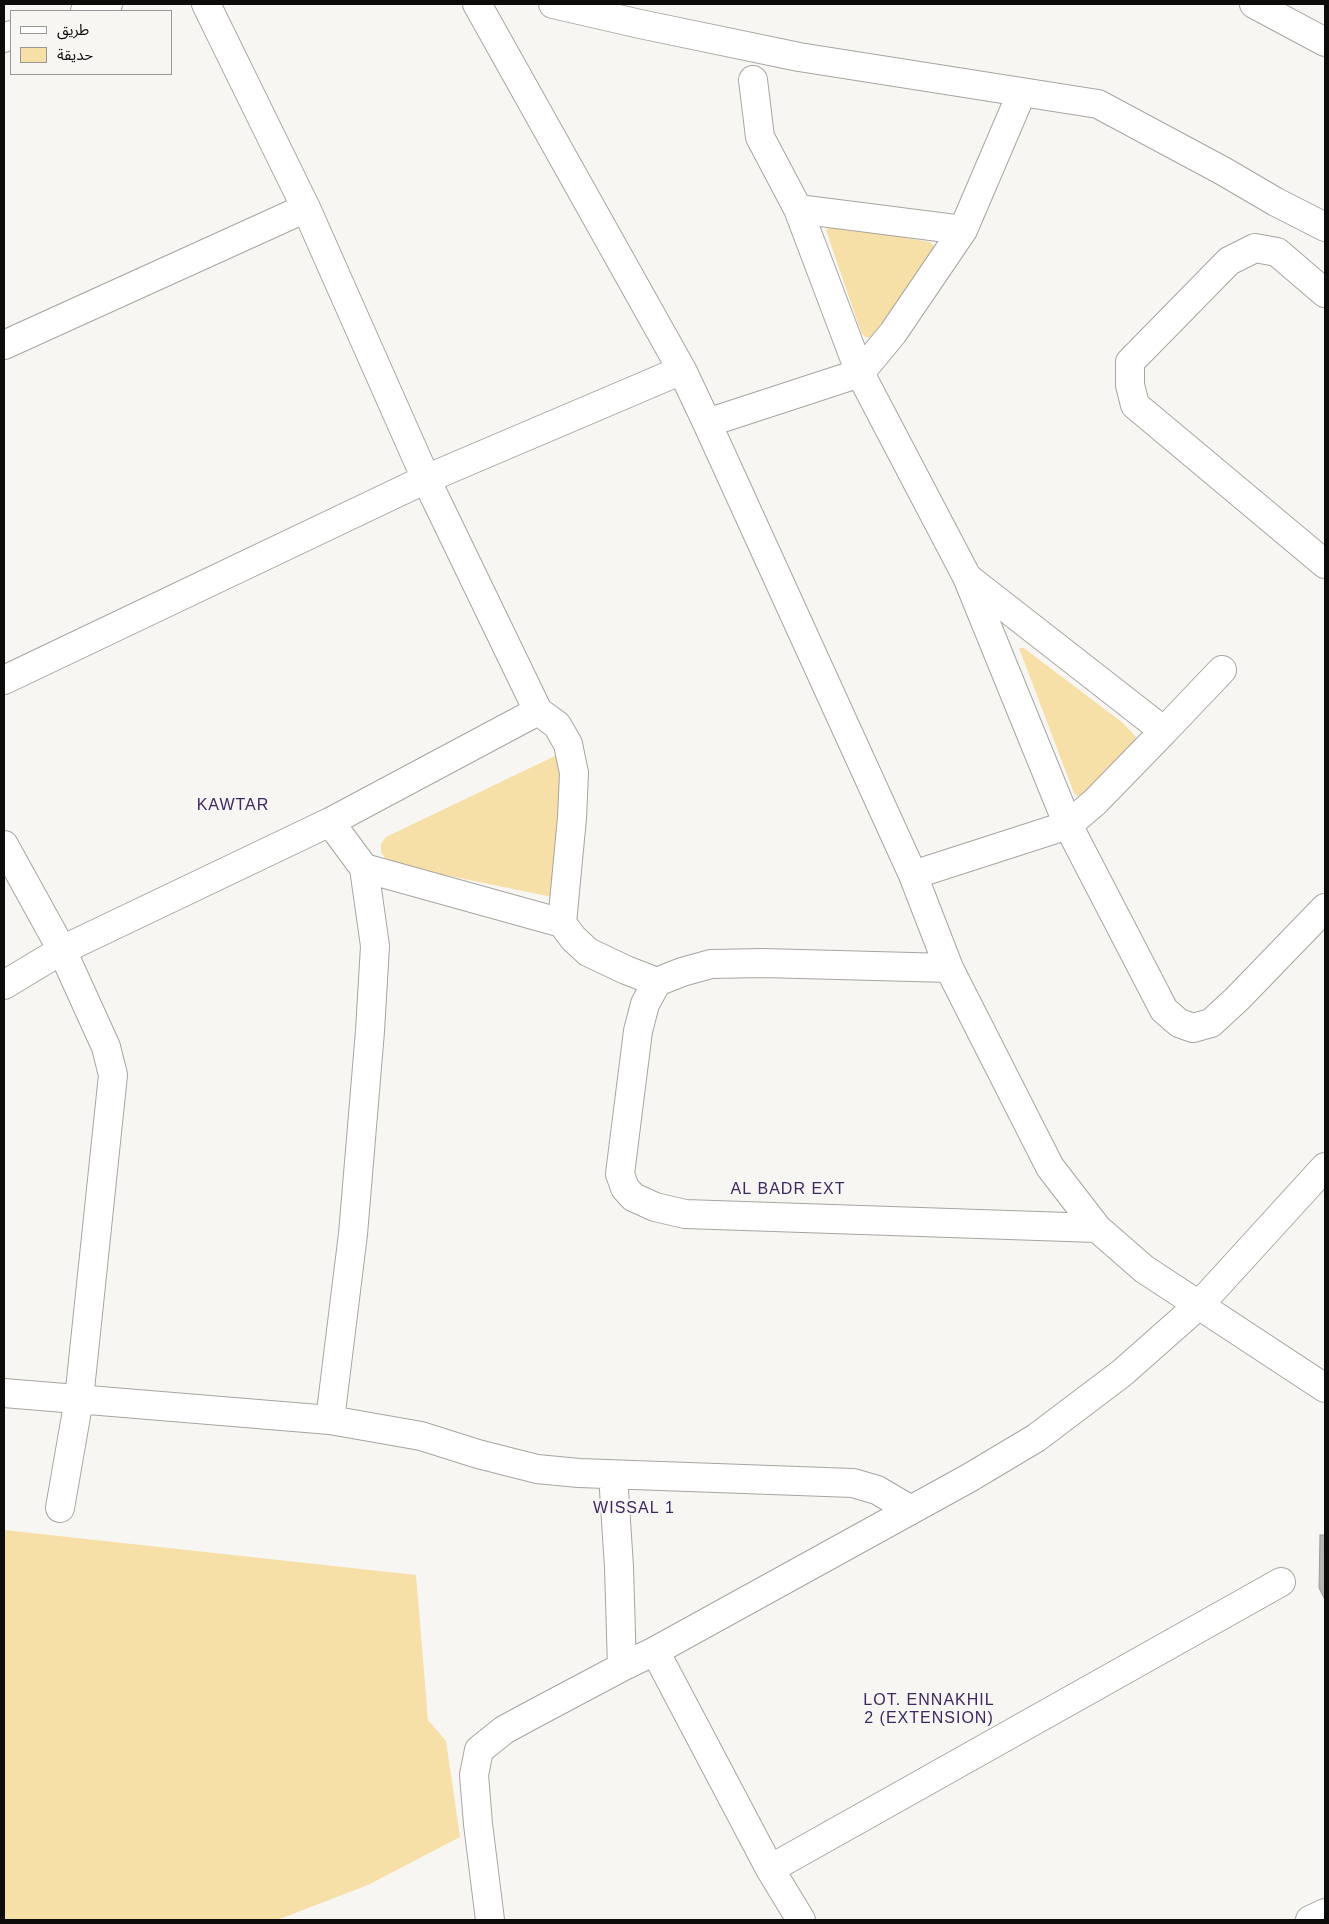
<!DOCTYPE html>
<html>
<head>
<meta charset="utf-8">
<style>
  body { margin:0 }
  #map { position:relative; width:1329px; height:1924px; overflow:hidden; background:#f8f6f2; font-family:Helvetica,"Noto Sans Arabic",sans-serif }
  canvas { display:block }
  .frame { position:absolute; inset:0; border:5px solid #0d0c0b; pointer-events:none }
  .legend { position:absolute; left:10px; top:10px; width:162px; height:65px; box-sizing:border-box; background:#f8f6f2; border:1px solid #9a9896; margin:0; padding:6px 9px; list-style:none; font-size:15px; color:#0d0c0b }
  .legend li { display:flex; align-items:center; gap:10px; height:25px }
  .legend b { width:25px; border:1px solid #9a9896 }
</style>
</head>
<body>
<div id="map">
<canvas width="1329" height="1924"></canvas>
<div class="frame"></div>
<ul class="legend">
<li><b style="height:6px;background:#fff"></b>طريق</li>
<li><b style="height:14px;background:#f7dfa8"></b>حديقة</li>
</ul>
</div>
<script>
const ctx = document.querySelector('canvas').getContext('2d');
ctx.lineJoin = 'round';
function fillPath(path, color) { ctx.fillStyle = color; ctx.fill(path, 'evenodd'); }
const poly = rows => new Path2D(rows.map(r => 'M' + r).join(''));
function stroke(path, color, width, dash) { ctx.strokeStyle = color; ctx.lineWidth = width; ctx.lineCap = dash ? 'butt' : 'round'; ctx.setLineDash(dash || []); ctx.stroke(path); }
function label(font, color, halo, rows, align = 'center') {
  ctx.font = font + ' Helvetica,sans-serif'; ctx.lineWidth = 4; ctx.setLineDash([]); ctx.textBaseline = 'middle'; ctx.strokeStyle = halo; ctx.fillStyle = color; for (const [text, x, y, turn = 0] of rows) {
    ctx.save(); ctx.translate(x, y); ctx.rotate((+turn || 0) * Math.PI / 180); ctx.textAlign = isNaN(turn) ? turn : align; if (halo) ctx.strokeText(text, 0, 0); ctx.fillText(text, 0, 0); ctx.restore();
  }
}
const green = poly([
  [832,225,930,242,935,247,881,328,872,338,865,337,861,332,826,230],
  [1019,648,1024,648,1033,655,1123,723,1137,738,1137,746,1087,795,1079,797,1074,793],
  [557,755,564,756,552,897,416,869,385,858,381,852,381,844,386,837],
  [4,1530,416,1575,428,1720,446,1741,460,1837,368,1885,277,1920,4,1920]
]);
const building = poly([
  [1320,1535,1325,1535,1325,1600,1319,1588,1320,1535]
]);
const street = poly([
  [206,4,306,208,426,479,538,711,557,725,568,744,574,773,572,818,562,923,573,938,588,952,626,970,657,982],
  [477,4,682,370,707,423,913,875,949,968,1050,1167,1097,1228,1144,1269,1325,1388],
  [553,4,640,24,799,57,1098,104,1223,171,1276,202,1325,227],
  [1254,4,1325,42],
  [753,80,760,137,798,209,860,373,967,577,1068,825,1164,1010,1179,1023,1193,1028,1211,1023,1238,998,1325,908],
  [798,209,963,230],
  [1325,293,1277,252,1255,248,1229,261,1130,362,1130,385,1135,405,1325,564],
  [4,345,306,208],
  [707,423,860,373,893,333,963,230,1022,92],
  [4,680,426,479,682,370],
  [1164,731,1222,670],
  [4,845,62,950,106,1047,113,1075,79,1399,60,1508],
  [364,868,562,923],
  [913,875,1068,825,1095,802,1164,731,968,578],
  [949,968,763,963,711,964,682,972,657,982,645,1004,638,1031,620,1174,625,1188,633,1197,655,1207,685,1214,1097,1228],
  [4,985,62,950,330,822],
  [4,1393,330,1420,421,1436,478,1454,537,1469,579,1473,853,1483,877,1490,911,1510],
  [330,1420,353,1234,370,1031,375,946,364,868,330,822,538,711],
  [613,1475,619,1567,622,1667],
  [770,1869,1281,1582],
  [490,1920,478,1824,474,1775,479,1750,504,1730,526,1718,622,1667,655,1651],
  [801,1920,770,1869,655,1651,969,1478,1036,1438,1122,1373,1200,1304,1325,1167],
  [1310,1920,1325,1913]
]);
const secondary = poly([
  [85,11,108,4],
  [4,38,11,35]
]);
const quarterNames = [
  ["KAWTAR",233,806],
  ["AL BADR EXT",788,1190],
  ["WISSAL 1",634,1509],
  ["LOT. ENNAKHIL",929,1701],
  ["2 (EXTENSION)",929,1719]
];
fillPath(green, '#f7dfa8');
fillPath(building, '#b9b7b3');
stroke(building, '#9f9d99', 1);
stroke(street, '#a7a5a1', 30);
stroke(secondary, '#a7a5a1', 30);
stroke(street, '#fff', 28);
stroke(secondary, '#fff', 28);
ctx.letterSpacing = '1px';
label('16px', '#3c2863', '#f8f6f2', quarterNames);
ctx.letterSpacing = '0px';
</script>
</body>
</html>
